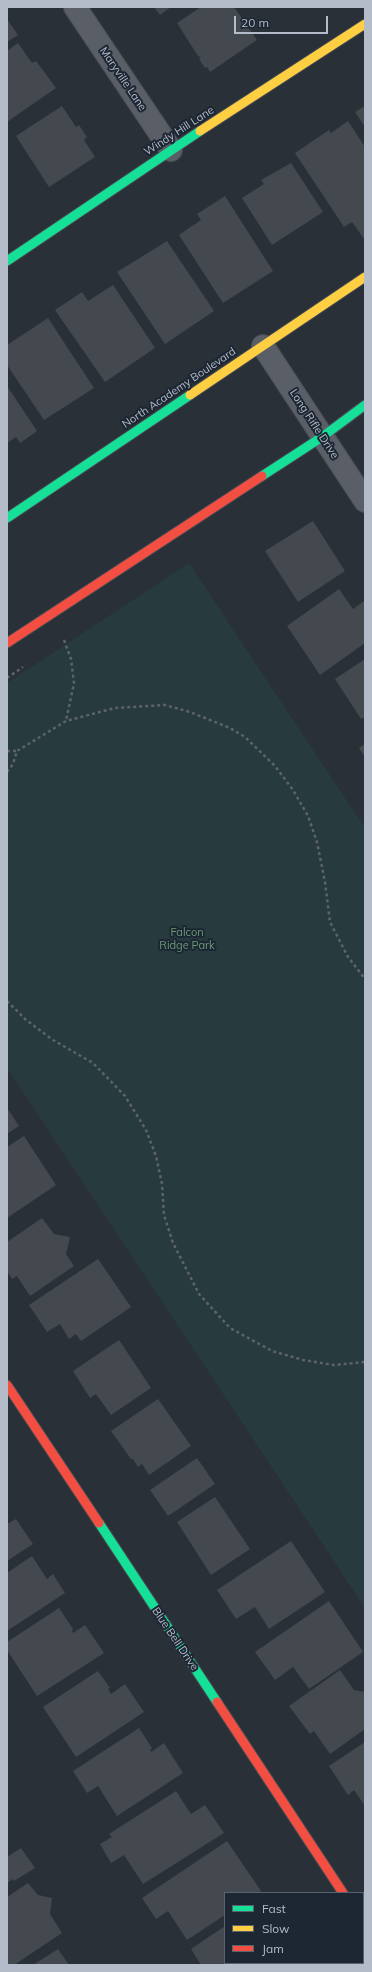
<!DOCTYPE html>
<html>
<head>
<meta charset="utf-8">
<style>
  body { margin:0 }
  #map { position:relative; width:372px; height:1972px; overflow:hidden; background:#2a3038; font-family:Mulish,sans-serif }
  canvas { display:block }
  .frame { position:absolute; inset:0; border:8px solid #b4bcc9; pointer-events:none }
  .legend { position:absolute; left:224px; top:1892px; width:140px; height:72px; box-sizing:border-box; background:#1d2633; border:1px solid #59626f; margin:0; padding:5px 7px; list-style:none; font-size:12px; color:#b4bcc9 }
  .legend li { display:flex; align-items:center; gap:8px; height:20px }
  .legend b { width:20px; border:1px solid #59626f }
  .scale { position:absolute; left:234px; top:16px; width:94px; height:18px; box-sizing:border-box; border:2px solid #b4bcc9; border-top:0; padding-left:5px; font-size:12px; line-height:14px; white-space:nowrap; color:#b4bcc9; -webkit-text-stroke:3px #1d2633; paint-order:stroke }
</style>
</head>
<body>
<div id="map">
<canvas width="372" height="1972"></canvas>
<div class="frame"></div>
<ul class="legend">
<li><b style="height:5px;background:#16e098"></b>Fast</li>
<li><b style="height:5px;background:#ffcf43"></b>Slow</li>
<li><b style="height:5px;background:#f24e42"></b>Jam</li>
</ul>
<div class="scale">20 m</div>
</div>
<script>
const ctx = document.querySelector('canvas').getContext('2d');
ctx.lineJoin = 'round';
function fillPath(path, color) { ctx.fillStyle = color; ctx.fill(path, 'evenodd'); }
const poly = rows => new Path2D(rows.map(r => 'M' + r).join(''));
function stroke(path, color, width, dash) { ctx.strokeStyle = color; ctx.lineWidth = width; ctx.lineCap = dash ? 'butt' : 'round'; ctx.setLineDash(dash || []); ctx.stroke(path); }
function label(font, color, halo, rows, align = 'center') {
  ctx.font = font + ' Mulish,sans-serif'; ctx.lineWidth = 4; ctx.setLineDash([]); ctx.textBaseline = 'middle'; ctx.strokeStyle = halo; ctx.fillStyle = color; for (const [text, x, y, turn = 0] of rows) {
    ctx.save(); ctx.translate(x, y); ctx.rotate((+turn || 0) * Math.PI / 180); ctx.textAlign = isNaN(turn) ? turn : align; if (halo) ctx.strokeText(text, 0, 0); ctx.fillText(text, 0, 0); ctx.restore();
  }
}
const green = poly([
  [189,563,365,828,365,1608,7,1068,7,683]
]);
const building = poly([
  [154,7,171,7,160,15],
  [201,7,234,7,257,40,210,72,207,67,205,68,199,59,201,57,198,56,177,23],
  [7,19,18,35,7,42],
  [18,43,32,63,36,61,56,88,7,122,7,51],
  [62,106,76,127,79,125,87,137,84,140,95,157,49,187,16,136],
  [365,106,365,127,355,112],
  [348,121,365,147,364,239,352,222,344,227,295,153,329,130,331,133],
  [291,163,323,212,272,245,242,198,264,184,261,180],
  [225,196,273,271,223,303,179,235,201,220,197,214],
  [167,241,214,311,165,344,117,272],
  [113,285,155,348,105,382,55,310,82,292,88,301],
  [48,318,94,388,44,420,7,365,7,345],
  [7,386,37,431,20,443,16,437,7,443],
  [313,521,345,571,298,602,265,551],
  [339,589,353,609,364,601,365,602,365,643,320,675,287,626],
  [365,659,365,717,361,719,335,679],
  [365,744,365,757,359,748],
  [7,1108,19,1126,7,1134],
  [24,1136,56,1185,7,1218,7,1147],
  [42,1218,54,1234,70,1237,66,1254,74,1266,30,1296,17,1276,12,1279,7,1271,7,1242],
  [98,1259,131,1307,81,1341,76,1334,69,1339,60,1324,47,1332,29,1305],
  [119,1340,151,1388,111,1415,96,1394,90,1398,73,1371],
  [158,1399,191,1446,149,1475,142,1464,138,1467,133,1459,131,1459,111,1431],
  [197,1458,215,1484,168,1516,150,1490],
  [215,1497,250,1549,211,1575,177,1522],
  [16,1519,33,1544,7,1561,7,1524],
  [291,1541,325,1592,269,1629,255,1607,236,1619,217,1590],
  [32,1556,47,1579,53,1574,65,1593,7,1631,7,1573],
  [329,1601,363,1652,309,1689,293,1667,275,1680,255,1652],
  [59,1608,73,1629,72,1631,73,1633,85,1625,104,1653,37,1696,7,1650,7,1642],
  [340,1670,354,1690,365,1692,365,1729,330,1754,314,1731,310,1734,289,1706],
  [98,1671,110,1688,108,1689,111,1694,125,1684,144,1712,76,1757,43,1707],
  [139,1728,152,1748,150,1750,151,1752,164,1743,183,1773,117,1816,98,1786,87,1793,73,1771],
  [365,1742,365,1806,354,1790,348,1795,329,1766],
  [176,1791,191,1814,205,1805,224,1833,143,1884,124,1855,111,1863,100,1844,112,1837,109,1834],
  [227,1841,261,1891,258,1893,225,1893,225,1915,187,1940,168,1911,156,1919,142,1898],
  [21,1848,35,1868,14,1881,13,1879,7,1883,7,1857],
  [28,1883,38,1895,52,1898,50,1914,62,1933,14,1965,7,1965,7,1897],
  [225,1926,225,1963,282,1963,279,1965,201,1965,191,1949],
  [58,1949,69,1965,33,1965]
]);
const path = poly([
  [64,640,71,659,74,683,66,721],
  [7,678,23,667],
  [7,751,17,751],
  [7,772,13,764,17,751,66,721,115,708,165,705,190,712,230,728,245,737,275,766,293,790,308,816,317,842,325,882,330,922,348,957,365,979],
  [7,1001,25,1019,53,1040,93,1063,125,1096,146,1130,156,1156,162,1184,164,1215,173,1243,199,1294,230,1328,272,1351,303,1360,334,1365,365,1362]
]);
const street = poly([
  [75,7,171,150],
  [263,346,365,501],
  [363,1923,365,1926]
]);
const fast = poly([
  [7,261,200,131],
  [262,476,322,437,365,405],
  [7,518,190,395],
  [99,1523,217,1702]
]);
const slow = poly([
  [200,131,365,24],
  [190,395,365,277]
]);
const jam = poly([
  [7,643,262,476],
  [7,1385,99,1523],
  [217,1702,343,1893]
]);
const streetNames = [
  ["Maryville Lane",123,79,56],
  ["Windy Hill Lane",179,131,-33],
  ["North Academy Boulevard",179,388,-34],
  ["Long Rifle Drive",314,424,57],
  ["Blue Bell Drive",175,1639,56]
];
const parkNames = [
  ["Falcon",187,933],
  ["Ridge Park",187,946]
];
fillPath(green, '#273a3e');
fillPath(building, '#444950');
stroke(street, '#484c53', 24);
stroke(fast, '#484c53', 11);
stroke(slow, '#484c53', 11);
stroke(jam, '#484c53', 11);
stroke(path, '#5d636a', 2.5, [3, 3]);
stroke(street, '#5a5e66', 22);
stroke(fast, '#16e098', 9);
stroke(slow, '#ffcf43', 9);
stroke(jam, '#f24e42', 9);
label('11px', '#b4bcc9', '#1d2633', streetNames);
label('11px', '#6b9a76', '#1d2633', parkNames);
</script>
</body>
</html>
